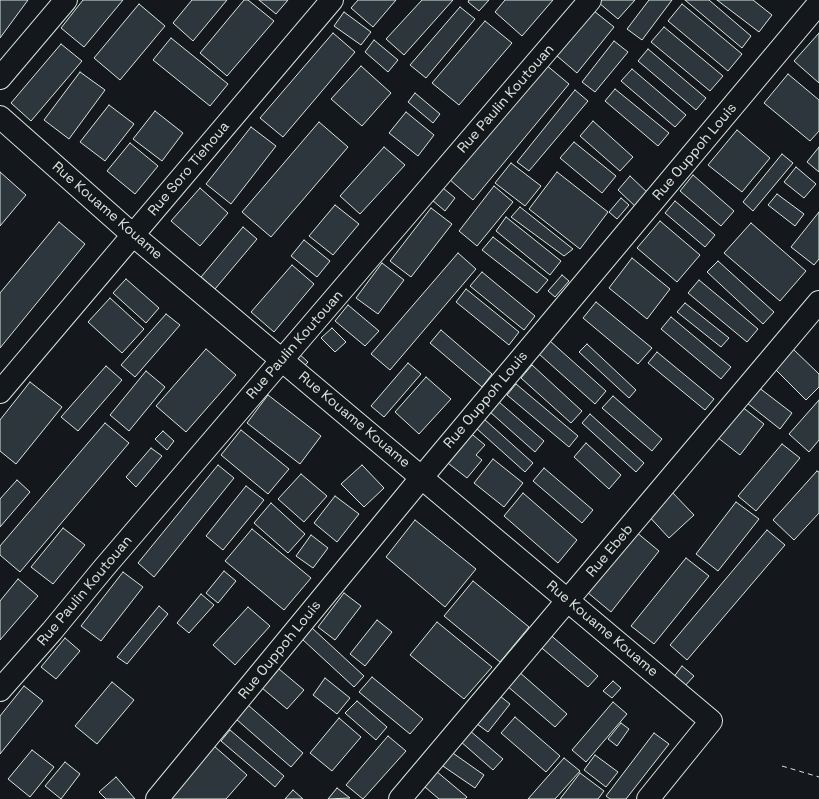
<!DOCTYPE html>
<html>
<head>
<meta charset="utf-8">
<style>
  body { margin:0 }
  canvas { display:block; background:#14181c }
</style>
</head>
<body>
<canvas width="819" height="799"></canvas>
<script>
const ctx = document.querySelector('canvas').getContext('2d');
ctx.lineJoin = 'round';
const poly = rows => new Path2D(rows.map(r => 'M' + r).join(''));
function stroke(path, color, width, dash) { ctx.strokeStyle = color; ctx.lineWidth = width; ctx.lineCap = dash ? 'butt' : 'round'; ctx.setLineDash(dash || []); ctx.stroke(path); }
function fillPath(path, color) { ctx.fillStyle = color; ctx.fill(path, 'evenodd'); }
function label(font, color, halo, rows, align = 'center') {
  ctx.font = font + ' "Space Grotesk",sans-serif'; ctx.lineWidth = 3; ctx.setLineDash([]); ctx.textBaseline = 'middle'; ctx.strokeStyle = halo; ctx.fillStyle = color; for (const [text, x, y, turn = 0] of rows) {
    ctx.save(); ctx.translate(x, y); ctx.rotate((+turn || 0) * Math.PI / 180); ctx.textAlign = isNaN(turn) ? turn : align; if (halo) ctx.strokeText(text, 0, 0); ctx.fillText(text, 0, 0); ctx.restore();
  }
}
const ferry = poly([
  [782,766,819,777]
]);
const building = poly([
  [0,0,28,0,0,38,0,0],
  [83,0,123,0,84,47,61,28,83,0],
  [192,0,227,0,193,41,173,23,192,0],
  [244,0,248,0,274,21,227,76,200,53,244,0],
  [259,0,288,0,276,14,259,0],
  [358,0,396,0,373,27,351,8,358,0],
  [422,0,453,0,404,55,386,39,422,0],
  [469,0,489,0,479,11,468,2,469,0],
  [505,0,553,0,522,36,495,12,505,0],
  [601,0,635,0,618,19,599,3,601,0],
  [649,0,672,0,642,40,627,29,649,0],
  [685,0,709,0,751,36,742,48,685,0],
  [717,0,753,0,772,15,759,32,717,0],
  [139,4,165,26,120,80,94,58,139,4],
  [682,4,742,54,728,71,668,21,682,4],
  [460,7,475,19,426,78,410,65,460,7],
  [594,11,614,27,577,73,557,56,594,11],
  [344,12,371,32,361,45,334,26,344,12],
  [485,21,512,43,459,105,432,83,485,21],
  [664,27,723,76,710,91,651,42,664,27],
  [333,33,355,52,283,137,260,118,333,33],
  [819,33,819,83,794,61,819,33],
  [171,38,228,84,210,106,153,60,171,38],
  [374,40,398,60,388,72,365,52,374,40],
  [614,41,628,52,595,92,582,82,614,41],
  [61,44,82,61,31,121,11,103,61,44],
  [648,49,706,98,696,110,638,61,648,49],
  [545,64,569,84,473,200,449,179,545,64],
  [361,66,391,93,362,126,331,99,361,66],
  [632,69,686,115,675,127,621,81,632,69],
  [80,72,105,90,69,139,44,120,80,72],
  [788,74,819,100,819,131,810,141,764,103,788,74],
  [615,89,669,133,658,146,605,101,615,89],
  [575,90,588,101,529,171,517,162,575,90],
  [415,93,440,114,433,123,408,102,415,93],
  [109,105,134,124,105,161,80,142,109,105],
  [155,111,183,133,162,161,133,139,155,111],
  [406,112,434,135,418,156,389,133,406,112],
  [593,121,633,157,620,171,580,136,593,121],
  [319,122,348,147,271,237,242,212,319,122],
  [251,127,276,146,231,204,206,184,251,127],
  [737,130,770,158,742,192,708,165,737,130],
  [574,142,616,176,602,193,560,158,574,142],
  [130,143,158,166,135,194,107,171,130,143],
  [384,147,405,165,360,214,340,196,384,147],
  [819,147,819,172,807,162,819,147],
  [782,154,793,163,753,211,743,202,782,154],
  [511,163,541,186,525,206,495,183,511,163],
  [796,167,816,184,804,198,784,182,796,167],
  [0,172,26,195,0,226,0,172],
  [557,172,608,212,580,249,529,209,557,172],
  [693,175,734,211,721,226,680,191,693,175],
  [630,176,649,194,637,208,618,190,630,176],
  [494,186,513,202,477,246,459,231,494,186],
  [200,188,228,213,200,246,171,221,200,188],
  [443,188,455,198,445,211,432,200,443,188],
  [777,194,804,214,795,226,768,205,777,194],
  [621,198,629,205,617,219,609,212,621,198],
  [675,201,715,235,705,247,665,213,675,201],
  [335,205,359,224,333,255,309,236,335,205],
  [520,207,573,249,564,256,511,217,520,207],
  [431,208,452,224,411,277,390,261,431,208],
  [819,212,819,259,814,265,791,247,819,212],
  [506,217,561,261,550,275,496,231,506,217],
  [660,221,700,255,677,282,637,248,660,221],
  [59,222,85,244,0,348,0,293,59,222],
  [751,223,806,271,780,301,724,253,751,223],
  [243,227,257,239,215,289,201,277,243,227],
  [493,237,548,280,537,293,482,250,493,237],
  [304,240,330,261,317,277,291,256,304,240],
  [458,253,476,269,390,370,371,354,458,253],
  [632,258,670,289,647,319,609,288,632,258],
  [718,261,774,312,763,324,707,272,718,261],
  [382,263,404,280,378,314,356,298,382,263],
  [292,265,314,284,274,332,251,312,292,265],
  [482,272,535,316,524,330,470,286,482,272],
  [562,275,569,281,555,297,548,291,562,275],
  [126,279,159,308,146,323,113,293,126,279],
  [699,280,758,329,747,342,688,293,699,280],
  [466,289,519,332,509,345,456,302,466,289],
  [110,298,144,329,122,353,88,322,110,298],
  [596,302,652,348,638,364,583,318,596,302],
  [685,303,729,338,721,347,677,312,685,303],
  [348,305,379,331,365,346,335,321,348,305],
  [166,314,180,325,135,377,121,365,166,314],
  [671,317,731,367,721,379,661,329,671,317],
  [332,328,346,342,335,352,321,338,332,328],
  [441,330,492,374,482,387,430,343,441,330],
  [550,341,606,391,595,404,539,354,550,341],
  [587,344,636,390,629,398,579,352,587,344],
  [206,349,236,375,186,432,156,406,206,349],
  [793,349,819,374,819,387,806,400,774,368,793,349],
  [657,352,714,399,705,410,648,363,657,352],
  [298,353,308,362,299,372,289,364,298,353],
  [408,363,421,374,384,417,371,406,408,363],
  [532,365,582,411,571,423,521,378,532,365],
  [106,366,122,380,78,431,61,417,106,366],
  [146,371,165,387,129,431,110,415,146,371],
  [426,377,451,399,419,434,395,412,426,377],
  [30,382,62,407,16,464,0,451,0,420,30,382],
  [516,384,578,436,569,447,507,395,516,384],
  [758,387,792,413,780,429,747,403,758,387],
  [268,395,321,436,300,464,247,423,268,395],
  [613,396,662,439,652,451,602,408,613,396],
  [819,400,819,440,809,452,789,434,819,400],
  [499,402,544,441,535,452,490,412,499,402],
  [741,406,764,424,740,455,717,437,741,406],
  [590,414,644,463,636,472,582,423,590,414],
  [484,419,533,463,525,472,476,428,484,419],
  [105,423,129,443,20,572,0,555,0,546,105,423],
  [241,430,289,469,268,494,221,455,241,430],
  [163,431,174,441,167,450,155,439,163,431],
  [468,431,485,445,476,455,482,460,467,478,444,460,468,431],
  [586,443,621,475,609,489,574,457,586,443],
  [782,444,800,458,756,511,738,496,782,444],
  [151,448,162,456,136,487,126,477,151,448],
  [493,459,523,483,504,507,474,483,493,459],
  [218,465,234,478,154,577,138,563,218,465],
  [362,465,384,488,364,507,341,484,362,465],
  [544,468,593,510,582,523,533,481,544,468],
  [817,471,819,472,819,513,794,540,773,520,817,471],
  [301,474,327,496,304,522,278,499,301,474],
  [17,480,30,492,0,527,0,499,17,480],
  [246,486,264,500,223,550,206,536,246,486],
  [670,490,694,515,669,538,645,512,670,490],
  [523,493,577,540,558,563,504,516,523,493],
  [335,496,359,514,337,542,314,523,335,496],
  [736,502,759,519,718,571,696,554,736,502],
  [271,503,305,534,288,553,254,523,271,503],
  [415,520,476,569,445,607,386,557,415,520],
  [63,528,85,545,53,584,31,567,63,528],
  [252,529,311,578,284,610,225,561,252,529],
  [767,530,785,545,687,660,670,645,767,530],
  [636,532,659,551,611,612,587,592,636,532],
  [311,535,328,548,313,568,296,556,311,535],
  [686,558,709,576,654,644,631,626,686,558],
  [224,571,236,581,218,603,206,593,224,571],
  [123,572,143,587,101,641,81,626,123,572],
  [18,579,38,596,0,640,0,601,18,579],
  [473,581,529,627,500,662,444,616,473,581],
  [344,593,361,606,335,640,318,627,344,593],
  [201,594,214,605,189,633,177,623,201,594],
  [159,606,168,614,127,664,117,657,159,606],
  [248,607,270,626,235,665,213,645,248,607],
  [377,620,392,632,365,666,350,654,377,620],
  [437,622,492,667,464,699,410,655,437,622],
  [312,628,364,676,354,687,302,639,312,628],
  [547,632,598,676,588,687,537,644,547,632],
  [65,638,80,651,56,679,41,667,65,638],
  [682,666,694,676,684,687,673,678,682,666],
  [279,669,304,690,287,709,262,688,279,669],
  [518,671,567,714,555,727,506,685,518,671],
  [372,677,423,719,410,734,359,692,372,677],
  [325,678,350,698,337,714,313,695,325,678],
  [613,681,621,688,612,698,603,691,613,681],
  [112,682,134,700,97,744,75,726,112,682],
  [24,686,43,701,0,754,0,716,24,686],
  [495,692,510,704,488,732,473,721,495,692],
  [357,701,387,727,376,740,345,713,357,701],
  [613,702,627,714,586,762,572,750,613,702],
  [248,705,303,753,291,767,236,719,248,705],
  [515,717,560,756,546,772,501,733,515,717],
  [339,718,361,737,332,771,310,753,339,718],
  [621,723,629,729,617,746,608,739,621,723],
  [230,730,284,776,275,787,221,741,230,730],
  [469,730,503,759,493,770,460,741,469,730],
  [654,733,669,744,626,799,610,799,606,796,654,733],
  [388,736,406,751,363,799,346,785,388,736],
  [214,746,247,775,226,799,167,799,214,746],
  [32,750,54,767,30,797,8,779,32,750],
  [450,751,484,775,475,788,440,764,450,751],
  [595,755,618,772,606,787,584,770,595,755],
  [564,758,580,771,555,799,528,799,564,758],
  [65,762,80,774,61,799,45,786,65,762],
  [430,766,467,797,465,799,439,799,418,781,430,766],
  [580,773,604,791,598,799,560,799,580,773],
  [116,777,135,799,106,799,99,792,116,777],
  [337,788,350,798,328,799,337,788],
  [293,790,303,799,285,799,293,790]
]);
const street = poly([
  [0,78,66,0],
  [0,117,133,235,711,721,648,799],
  [0,392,332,0],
  [0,690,52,631,103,569,590,0],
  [157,799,422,477,819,3],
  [400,799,819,302]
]);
const streetNames = [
  ["Rue Paulin Koutouan",506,99,-49],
  ["Rue Ouppoh Louis",695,152,-50],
  ["Rue Soro Tiehoua",189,169,-50],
  ["Rue Kouame Kouame",107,211,41],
  ["Rue Paulin Koutouan",295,345,-49],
  ["Rue Ouppoh Louis",486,400,-50],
  ["Rue Kouame Kouame",354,420,40],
  ["Rue Ebeb",610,551,-50],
  ["Rue Paulin Koutouan",85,591,-50],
  ["Rue Kouame Kouame",602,629,40],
  ["Rue Ouppoh Louis",280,650,-51]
];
stroke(ferry, '#d8e6dc', 1, [5, 4]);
fillPath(building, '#2c363c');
stroke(building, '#d8e6dc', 1);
stroke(street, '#d8e6dc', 24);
stroke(street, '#14181c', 22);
label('14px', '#d8e6dc', '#14181c', streetNames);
</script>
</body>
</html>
